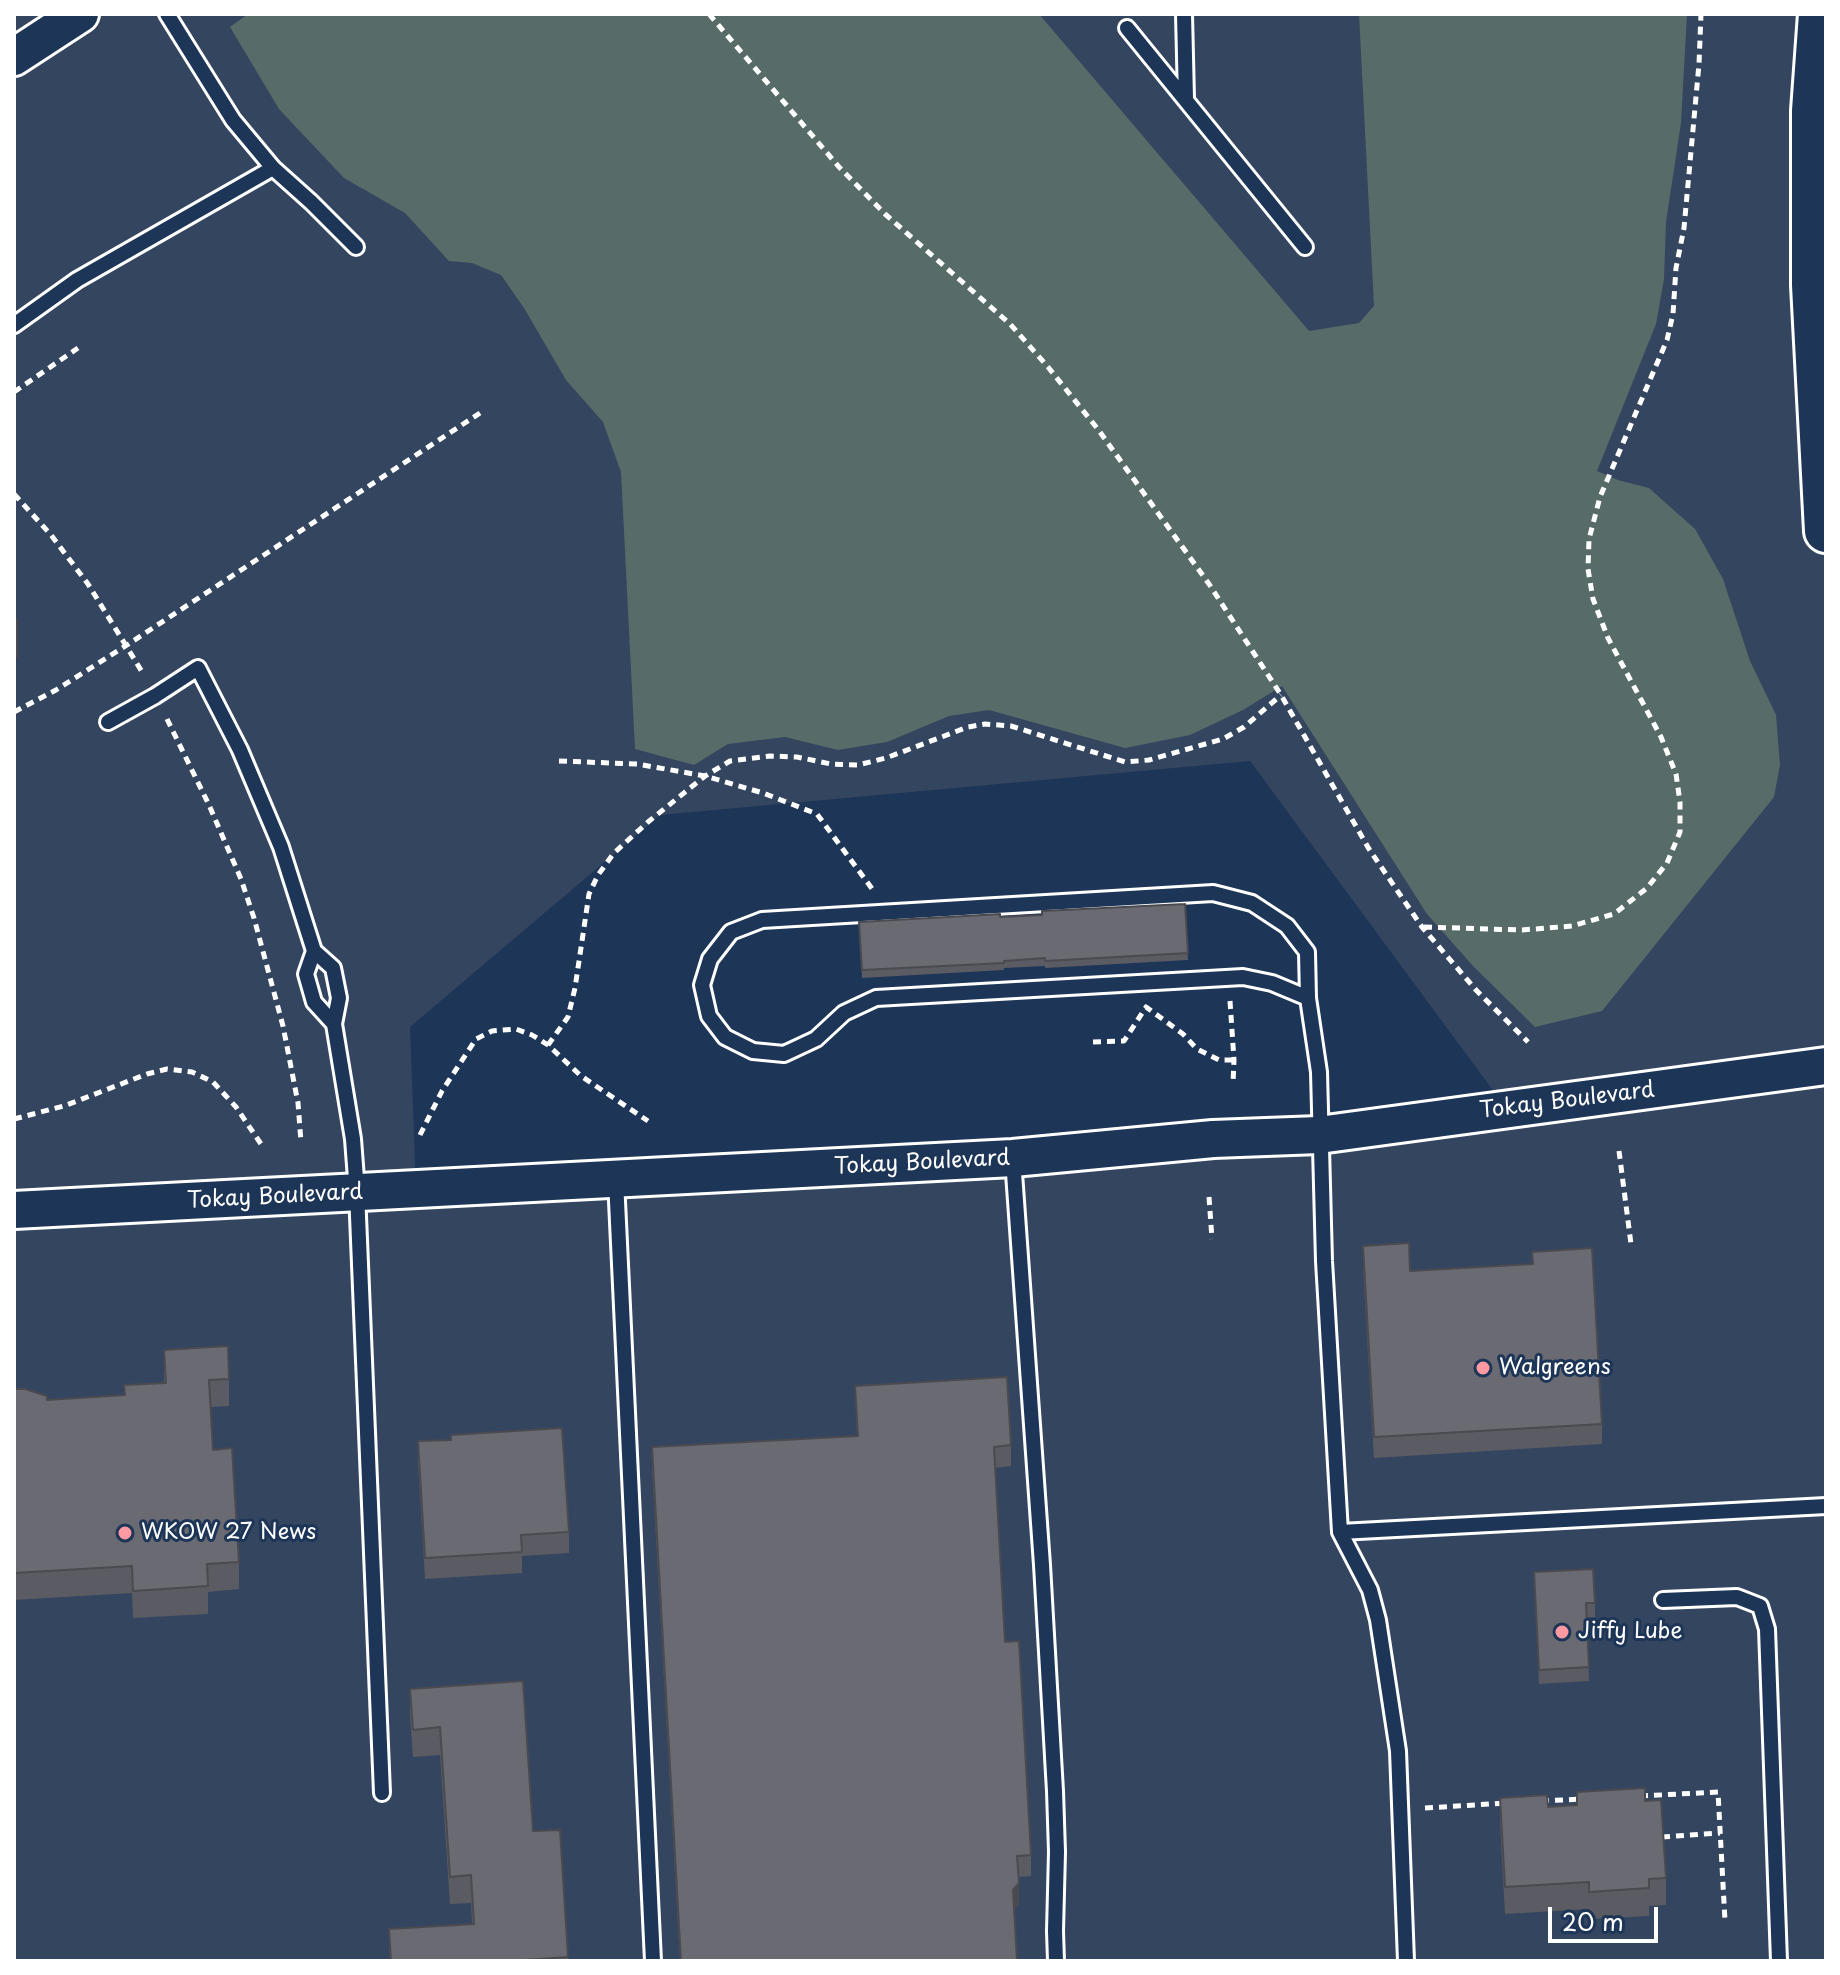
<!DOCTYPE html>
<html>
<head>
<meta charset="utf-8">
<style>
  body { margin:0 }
  #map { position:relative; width:1840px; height:1975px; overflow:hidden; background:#1d3557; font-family:"Playpen Sans",sans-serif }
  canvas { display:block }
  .frame { position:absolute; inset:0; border:16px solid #fff; pointer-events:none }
  .scale { position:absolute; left:1548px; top:1907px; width:110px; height:36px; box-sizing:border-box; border:4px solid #fff; border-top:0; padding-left:10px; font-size:24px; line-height:28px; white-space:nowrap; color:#fff; -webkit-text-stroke:6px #1d3557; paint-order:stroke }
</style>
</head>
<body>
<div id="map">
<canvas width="1840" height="1975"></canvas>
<div class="frame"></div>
<div class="scale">20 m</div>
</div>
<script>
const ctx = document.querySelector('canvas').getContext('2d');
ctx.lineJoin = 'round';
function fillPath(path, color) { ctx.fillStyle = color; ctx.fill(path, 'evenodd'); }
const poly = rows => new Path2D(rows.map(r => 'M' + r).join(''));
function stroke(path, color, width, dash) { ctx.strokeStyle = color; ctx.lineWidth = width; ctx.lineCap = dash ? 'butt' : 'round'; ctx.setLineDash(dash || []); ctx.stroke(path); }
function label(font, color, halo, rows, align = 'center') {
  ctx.font = font + ' "Playpen Sans",sans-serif'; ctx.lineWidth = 6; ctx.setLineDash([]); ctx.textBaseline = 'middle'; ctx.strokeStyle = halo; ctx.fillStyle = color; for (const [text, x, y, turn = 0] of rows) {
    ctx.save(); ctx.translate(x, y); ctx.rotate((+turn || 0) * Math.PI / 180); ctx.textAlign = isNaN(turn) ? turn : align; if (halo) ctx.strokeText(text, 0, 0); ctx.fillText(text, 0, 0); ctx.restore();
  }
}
const built = poly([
  [14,14,1826,14,1826,1961,14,1961],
  [1250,761,1506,1108,416,1189,410,1027,660,815]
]);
const green = poly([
  [248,14,1039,14,1309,331,1359,323,1374,306,1359,14,1687,14,1681,123,1666,222,1664,279,1656,324,1597,471,1618,480,1649,488,1695,529,1723,579,1750,661,1776,715,1780,765,1774,797,1602,1011,1535,1027,1473,966,1427,914,1282,686,1243,710,1190,735,1125,748,989,710,949,716,887,742,838,750,785,737,728,744,694,765,635,749,621,472,603,422,566,380,524,308,501,275,472,263,449,261,405,213,344,178,279,109,230,27]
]);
const path = poly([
  [709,14,839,167,885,214,1010,324,1048,367,1097,428,1209,584,1281,695,1369,849,1422,927,1476,990,1528,1042],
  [14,392,78,348],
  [14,494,51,535,88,584,144,675],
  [14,712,56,690,127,645,480,413],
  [167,719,209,805,241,879,254,918,283,1026,298,1103,301,1142],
  [559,761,637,764,705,776,763,793,817,814,873,890],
  [1424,927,1522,930,1572,926,1614,914,1647,888,1667,863,1680,832,1680,802,1676,774,1661,737,1608,638,1593,599,1588,569,1589,539,1600,497,1667,340,1673,314,1676,268,1684,228,1699,64,1701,14],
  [1230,1001,1234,1060,1233,1084],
  [1093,1042,1124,1041,1146,1007,1183,1034,1197,1049,1219,1060,1234,1060],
  [548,1045,568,1017,575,988,589,894,598,875,614,853,648,822,705,776,730,761,770,756,797,757,831,764,858,765,886,758,968,727,985,724,1011,726,1125,762,1149,760,1223,739,1244,727,1281,695],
  [14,1119,64,1106,147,1074,167,1069,192,1072,213,1082,236,1107,261,1144],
  [420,1135,442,1091,476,1039,492,1031,516,1029,532,1035,548,1045,581,1076,648,1121],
  [1619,1151,1631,1244],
  [1209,1197,1212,1239],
  [1640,1796,1718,1792,1725,1921],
  [1541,1801,1582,1799],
  [1425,1808,1507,1803],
  [1662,1837,1720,1833]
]);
const service = poly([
  [1184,14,1186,99],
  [1127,28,1305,247],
  [273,168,311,202,356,247],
  [14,325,77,280,273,168,233,120,167,14],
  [108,722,155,696,198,668,240,750,281,847,314,951,333,968,339,998,334,1024,353,1139,357,1192,382,1793],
  [314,951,306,974,314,1002,334,1024],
  [1308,998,1272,983,1243,977,876,998,844,1013,816,1039,784,1054,753,1051,725,1037,709,1016,702,985,710,959,731,932,762,920,1213,893,1252,903,1287,926,1307,952,1308,998,1319,1072,1324,1261,1340,1532,1370,1590,1378,1620,1398,1751,1406,1961],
  [1013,1159,1042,1565,1055,1791,1057,1852,1055,1931,1056,1961],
  [616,1180,653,1961],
  [1340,1532,1826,1506],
  [1663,1600,1737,1597,1760,1606,1767,1629,1779,1961]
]);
const tertiary = poly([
  [14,57,80,14],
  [14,1210,1013,1158,1213,1139,1319,1135,1826,1066]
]);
const secondary = poly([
  [1820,14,1813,111,1813,285,1826,531]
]);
const wall = poly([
  [1185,904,1188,960,1045,968,1045,966,1004,968,1004,970,862,978,859,922,1042,915],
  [1363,1246,1410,1271,1532,1264,1532,1252,1602,1424,1602,1444,1374,1458,1363,1267],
  [164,1350,229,1379,229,1406,211,1407,213,1450,239,1562,239,1589,208,1592,208,1614,133,1618,132,1593,14,1600,14,1389,47,1400,124,1395,164,1383],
  [855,1386,1011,1445,1011,1466,995,1468,1005,1642,1031,1855,1031,1876,1019,1877,1019,1904,1014,1910,1017,1961,680,1961,652,1468,652,1447,857,1436],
  [418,1441,569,1532,569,1553,522,1556,522,1573,425,1579,418,1462],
  [1534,1572,1595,1603,1595,1617,1587,1617,1589,1681,1539,1684],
  [410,1689,533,1831,560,1830,568,1961,390,1961,389,1929,472,1924,471,1903,450,1904,440,1755,413,1757,410,1716],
  [1577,1792,1645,1801,1666,1878,1666,1905,1649,1906,1649,1916,1589,1919,1589,1909,1505,1914,1500,1825,1500,1798,1548,1807,1577,1805]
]);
const shadedWall = poly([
  [18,618,18,657,14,658,14,619],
  [1019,1883,1019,1904,1013,1911,1013,1890]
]);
const building = poly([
  [1185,904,1188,953,1045,961,1045,958,1004,961,1004,963,862,970,859,922,1000,914,1000,917,1042,915,1042,911,1185,904],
  [1409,1243,1410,1271,1533,1264,1532,1252,1592,1248,1602,1424,1374,1437,1363,1246,1409,1243],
  [228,1346,229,1379,209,1380,213,1450,232,1448,239,1562,207,1564,208,1586,133,1591,132,1566,14,1573,14,1389,25,1389,47,1396,47,1400,125,1395,124,1385,166,1383,164,1350,228,1346],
  [1007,1377,1011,1445,994,1447,1005,1642,1019,1641,1031,1855,1017,1856,1019,1883,1013,1890,1017,1961,681,1961,652,1447,858,1436,855,1386,1007,1377],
  [562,1428,569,1532,521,1535,522,1552,425,1558,418,1441,451,1440,451,1435,562,1428],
  [1593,1569,1595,1603,1586,1603,1589,1667,1539,1670,1534,1572,1593,1569],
  [523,1681,533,1831,560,1830,568,1957,510,1961,391,1961,389,1929,474,1924,471,1875,450,1877,440,1727,413,1730,410,1689,523,1681],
  [1645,1788,1645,1801,1661,1800,1666,1878,1649,1879,1649,1888,1589,1892,1589,1882,1505,1887,1500,1798,1547,1795,1548,1807,1577,1805,1577,1792,1645,1788]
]);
const markers = [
  [1483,1368,8,"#ff9aa2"],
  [125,1533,8,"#ff9aa2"],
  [1562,1632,8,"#ff9aa2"]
];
const streetNames = [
  ["Tokay Boulevard",1567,1101,-7],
  ["Tokay Boulevard",922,1163,-3],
  ["Tokay Boulevard",275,1197,-3]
];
const poiNames = [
  ["Walgreens",1499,1368],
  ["WKOW 27 News",141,1533],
  ["Jiffy Lube",1578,1632]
];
fillPath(built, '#34455f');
fillPath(green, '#576c68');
stroke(service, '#fff', 20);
stroke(tertiary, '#fff', 42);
stroke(secondary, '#fff', 48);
stroke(path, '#fff', 5, [8, 6]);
stroke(service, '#1d3557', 14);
stroke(tertiary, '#1d3557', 36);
stroke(secondary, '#1d3557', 42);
fillPath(wall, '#5b5b63');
fillPath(shadedWall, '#4a4a50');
fillPath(building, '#6a6a73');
stroke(building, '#4a4a50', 2);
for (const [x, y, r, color] of markers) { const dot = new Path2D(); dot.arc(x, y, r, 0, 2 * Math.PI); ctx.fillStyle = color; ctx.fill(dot); stroke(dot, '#1d3557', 3); }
label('22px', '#fff', '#1d3557', streetNames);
label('22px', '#fff', '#1d3557', poiNames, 'left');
</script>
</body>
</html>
